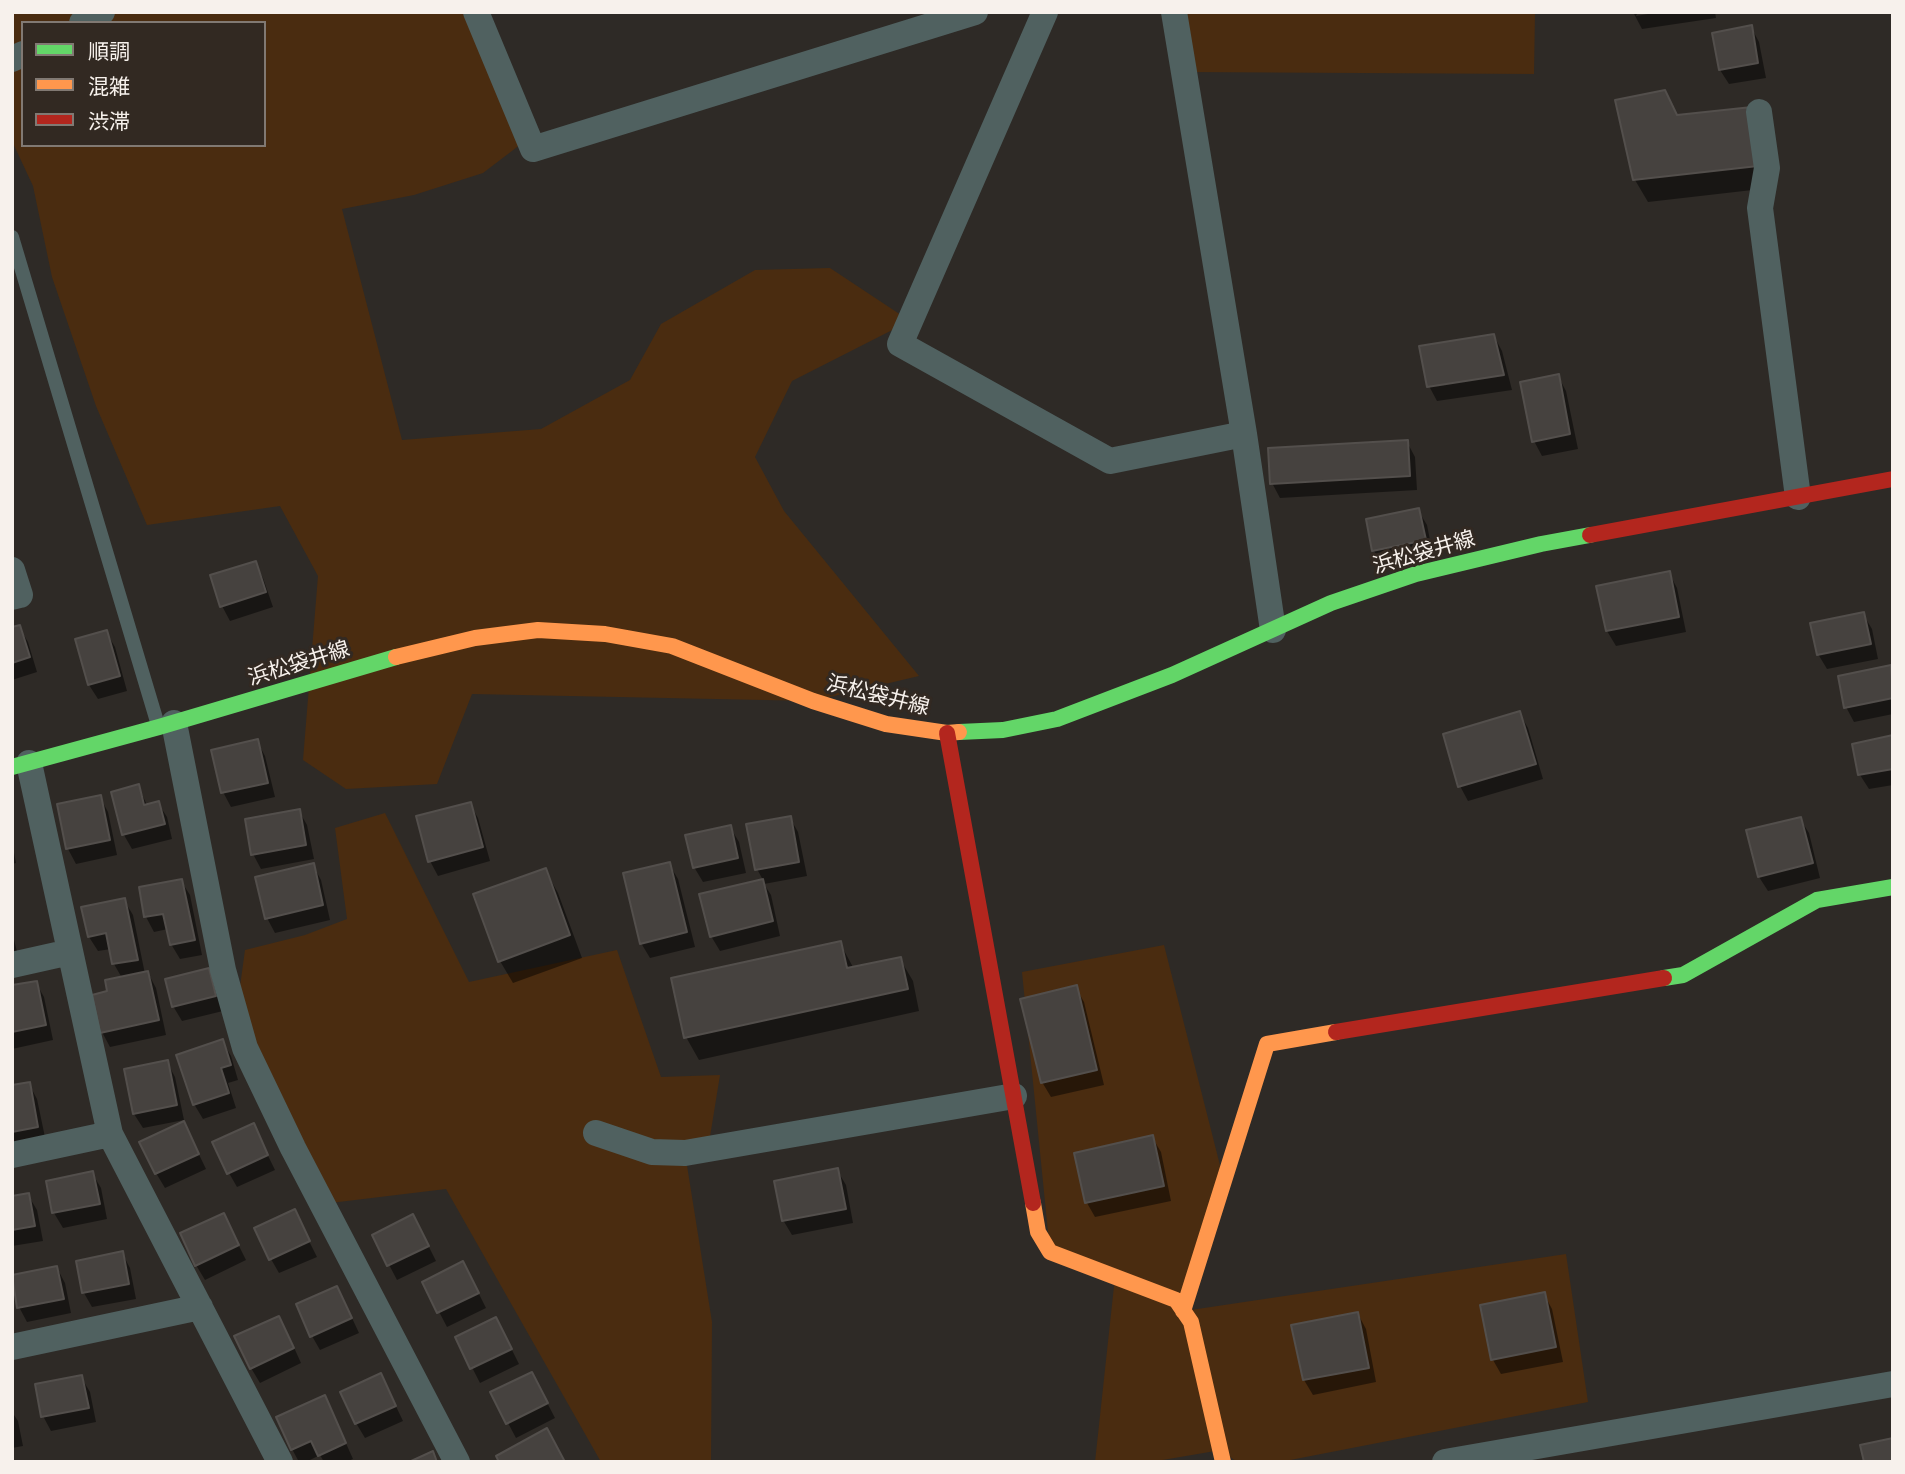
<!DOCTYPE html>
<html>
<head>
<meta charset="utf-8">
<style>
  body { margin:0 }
  #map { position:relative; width:1905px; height:1474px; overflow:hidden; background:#2e2a26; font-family:"Noto Sans","Noto Sans JP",sans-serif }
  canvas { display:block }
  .frame { position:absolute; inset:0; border:14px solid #f7f1ec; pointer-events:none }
  .legend { position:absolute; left:21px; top:21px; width:245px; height:126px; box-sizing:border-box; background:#322922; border:2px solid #817973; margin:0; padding:9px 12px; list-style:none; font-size:21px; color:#f7f1ec }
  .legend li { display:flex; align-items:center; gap:14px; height:35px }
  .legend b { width:35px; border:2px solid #817973 }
</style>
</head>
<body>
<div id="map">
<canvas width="1905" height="1474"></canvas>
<div class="frame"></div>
<ul class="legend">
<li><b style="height:9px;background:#63d668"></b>順調</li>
<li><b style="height:9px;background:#ff974d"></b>混雑</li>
<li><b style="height:9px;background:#b3261e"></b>渋滞</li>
</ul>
</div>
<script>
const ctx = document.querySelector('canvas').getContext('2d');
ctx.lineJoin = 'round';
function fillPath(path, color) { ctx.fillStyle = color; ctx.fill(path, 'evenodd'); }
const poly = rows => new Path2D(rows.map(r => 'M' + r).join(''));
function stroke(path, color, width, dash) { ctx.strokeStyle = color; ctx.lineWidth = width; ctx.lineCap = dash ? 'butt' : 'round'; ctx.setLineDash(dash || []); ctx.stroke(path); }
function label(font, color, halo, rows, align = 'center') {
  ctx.font = font + ' "Noto Sans","Noto Sans JP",sans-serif'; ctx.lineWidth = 6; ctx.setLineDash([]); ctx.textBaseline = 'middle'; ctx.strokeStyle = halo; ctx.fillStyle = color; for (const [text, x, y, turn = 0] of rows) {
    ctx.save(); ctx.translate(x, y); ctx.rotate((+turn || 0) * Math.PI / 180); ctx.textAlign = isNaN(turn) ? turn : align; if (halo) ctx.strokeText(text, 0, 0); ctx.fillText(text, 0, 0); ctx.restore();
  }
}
const green = poly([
  [12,12,487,12,529,138,483,173,414,195,342,209,402,440,541,429,630,380,661,324,755,270,830,268,910,321,792,381,755,457,784,511,919,676,813,701,472,694,437,784,346,789,303,760,318,576,280,506,147,525,96,406,52,277,33,186,12,141],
  [23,23,264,23,264,145,23,145],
  [1174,12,1535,12,1534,74,1184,72],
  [385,813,469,982,617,950,661,1077,720,1075,708,1149,685,1153,712,1322,711,1462,601,1462,446,1189,322,1204,236,1016,245,950,305,935,347,919,335,828],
  [1164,945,1224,1181,1184,1311,1566,1254,1588,1402,1280,1462,1237,1462,1221,1450,1151,1462,1095,1462,1115,1277,1050,1252,1022,972]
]);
const shadow = poly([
  [1633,12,1638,12,1636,16,1660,12,1715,12,1716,18,1642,29],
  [1751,27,1759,42,1766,78,1729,84,1720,70],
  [1664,92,1678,116,1751,109,1770,188,1648,202,1635,180],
  [1494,336,1502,351,1512,390,1437,401,1429,386],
  [1558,376,1566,391,1578,449,1542,456,1534,441],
  [1407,442,1415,457,1417,490,1280,498,1272,483],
  [1418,510,1427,525,1433,555,1382,565,1374,551,1368,521],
  [255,563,263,578,273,607,230,621,222,606],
  [1669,573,1677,588,1686,632,1616,646,1607,631,1598,587],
  [1863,614,1872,629,1878,659,1827,669,1818,654],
  [19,627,28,642,37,672,12,680,12,629],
  [106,632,115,647,127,691,98,699,89,685],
  [1890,667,1893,671,1893,714,1854,722,1846,707],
  [1520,714,1528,728,1543,779,1468,801,1460,786],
  [1893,737,1893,785,1869,789,1860,775],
  [257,741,265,756,275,797,231,807,223,792],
  [138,786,147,805,158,803,167,817,172,839,132,849,124,835,113,793],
  [100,797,108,812,117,855,76,864,68,849,59,806],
  [470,804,478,818,490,861,438,876,430,861],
  [299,811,307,825,314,859,261,869,253,854],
  [790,818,798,832,807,876,764,884,771,895,780,936,720,951,711,936,763,880,757,869],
  [1800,819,1809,833,1820,878,1768,891,1759,877],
  [730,827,739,842,746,873,703,882,694,867],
  [12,842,16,863,12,864],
  [669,864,678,879,695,947,650,958,641,943],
  [313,865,321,880,330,920,275,933,267,918],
  [545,870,558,893,582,958,513,983,500,961],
  [181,881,190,895,202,955,180,959,171,944,168,929,154,932,146,917,141,888],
  [124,900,133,915,145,974,148,973,156,988,166,1035,110,1047,102,1032,109,993,122,978,114,964,111,949,98,951,89,937],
  [12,932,21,967,12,968],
  [840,943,854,969,900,959,913,981,919,1011,699,1060,686,1037],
  [208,970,217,985,223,1011,182,1021,173,1006],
  [36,983,44,997,53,1040,12,1049,12,987],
  [1076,988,1084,1002,1104,1085,1051,1097,1042,1082],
  [222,1041,231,1056,238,1080,228,1083,236,1108,203,1119,194,1104],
  [167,1062,175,1077,184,1120,143,1128,134,1114],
  [29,1084,37,1099,46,1142,12,1149,12,1087],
  [253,1125,275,1170,237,1187,229,1173],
  [1152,1137,1161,1152,1171,1201,1095,1217,1087,1203,1076,1154],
  [191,1138,206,1169,165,1188,156,1173],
  [837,1170,846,1185,853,1223,792,1235,783,1220],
  [92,1173,101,1188,107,1219,63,1228,54,1213,48,1182],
  [28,1195,37,1210,43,1241,12,1246,12,1198],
  [294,1211,317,1257,279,1273,271,1259],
  [231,1230,246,1260,205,1280,196,1265],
  [421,1231,436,1261,397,1280,374,1236],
  [122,1253,130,1268,136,1299,92,1307,84,1293],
  [57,1268,65,1283,71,1313,27,1322,19,1307],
  [471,1278,486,1308,447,1327,424,1283],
  [1544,1294,1552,1309,1563,1362,1501,1374,1493,1360],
  [345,1303,359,1333,320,1350,312,1336],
  [1358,1314,1366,1329,1376,1382,1313,1395,1304,1380,1294,1326],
  [287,1332,301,1363,260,1383,251,1368],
  [504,1334,519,1364,480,1383,457,1338],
  [381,1375,403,1421,365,1438,356,1423],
  [81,1377,90,1392,96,1422,51,1431,43,1416],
  [540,1389,555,1418,516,1438,508,1423],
  [12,1412,18,1421,23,1446,12,1448],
  [332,1412,353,1459,346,1462,324,1462,320,1455,306,1462,299,1462,292,1449]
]);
const building = poly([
  [1752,25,1758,63,1719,70,1712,33,1752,25],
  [1665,90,1677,115,1752,107,1758,166,1633,180,1615,100,1665,90],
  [1494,334,1504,375,1427,387,1419,346,1494,334],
  [1559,374,1570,434,1532,442,1520,382,1559,374],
  [1408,440,1410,476,1270,484,1268,448,1408,440],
  [1419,508,1426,540,1372,551,1366,519,1419,508],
  [256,561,266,592,220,607,210,575,256,561],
  [1670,571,1679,617,1606,631,1596,586,1670,571],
  [1864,612,1871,644,1817,655,1810,623,1864,612],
  [20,625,30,657,12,663,12,627,20,625],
  [107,630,120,676,88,685,75,639,107,630],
  [1891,665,1893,698,1844,708,1838,676,1891,665],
  [1520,711,1536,764,1458,787,1443,734,1520,711],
  [1893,735,1893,769,1858,775,1852,744,1893,735],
  [258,739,268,783,221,793,211,750,258,739],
  [139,784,144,805,159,801,165,824,122,835,111,792,139,784],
  [101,795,110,840,66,849,57,804,101,795],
  [471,802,483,847,428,862,416,816,471,802],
  [300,809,306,845,251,855,245,819,300,809],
  [791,816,799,862,755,870,746,824,791,816],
  [1801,817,1813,863,1758,877,1746,830,1801,817],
  [731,825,738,858,693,868,685,835,731,825],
  [670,862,687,932,640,944,623,873,670,862],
  [314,863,323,905,265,919,255,877,314,863],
  [546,868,570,935,498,962,473,894,546,868],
  [182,879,195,940,170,945,163,914,144,917,139,887,182,879],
  [763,879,773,921,710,937,699,894,763,879],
  [125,898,138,960,112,964,106,933,88,937,81,907,125,898],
  [841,941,847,968,901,957,908,989,684,1038,671,978,841,941],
  [209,968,216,996,172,1007,165,979,209,968],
  [148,971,159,1020,100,1033,92,995,107,991,105,980,148,971],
  [37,981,46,1025,12,1032,12,985,37,981],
  [1077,985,1097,1070,1041,1083,1020,999,1077,985],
  [223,1039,231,1065,221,1068,229,1093,193,1105,176,1055,223,1039],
  [168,1060,177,1105,133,1114,124,1069,168,1060],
  [30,1082,38,1127,12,1132,12,1085,30,1082],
  [184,1121,199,1154,155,1174,139,1142,184,1121],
  [254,1123,268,1155,227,1174,212,1142,254,1123],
  [1153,1135,1164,1186,1085,1203,1074,1153,1153,1135],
  [838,1168,846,1209,782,1221,774,1181,838,1168],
  [93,1171,100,1204,52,1213,46,1181,93,1171],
  [29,1193,35,1226,12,1230,12,1196,29,1193],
  [295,1209,310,1241,269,1260,254,1228,295,1209],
  [224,1213,239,1245,195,1266,180,1233,224,1213],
  [413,1214,429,1246,387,1266,372,1235,413,1214],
  [123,1251,129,1284,82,1293,76,1261,123,1251],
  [463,1261,479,1293,437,1313,422,1282,463,1261],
  [57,1266,64,1299,17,1308,12,1275,57,1266],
  [337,1286,352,1318,310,1337,296,1304,337,1286],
  [1545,1292,1556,1347,1491,1360,1480,1305,1545,1292],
  [1358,1312,1369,1368,1303,1380,1291,1325,1358,1312],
  [279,1316,294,1348,250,1369,234,1336,279,1316],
  [496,1317,512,1349,470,1369,455,1337,496,1317],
  [532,1372,548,1403,506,1424,490,1392,532,1372],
  [381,1373,396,1406,355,1424,340,1392,381,1373],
  [82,1375,89,1408,41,1417,35,1384,82,1375],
  [325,1395,346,1443,318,1456,311,1441,291,1450,276,1417,325,1395],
  [547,1428,565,1462,499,1462,496,1456,547,1428],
  [1893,1438,1893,1462,1864,1462,1860,1445,1893,1438],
  [433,1451,437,1462,409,1462,433,1451]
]);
const lane = poly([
  [12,237,158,725]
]);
const street = poly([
  [476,12,533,149,975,12],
  [1045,12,900,344,1110,461,1244,434],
  [1174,12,1244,434,1273,630],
  [82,23,102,12],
  [12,59,23,54],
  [1759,112,1767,168,1760,208,1798,497],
  [12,570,20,595,12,597],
  [174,723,223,970,245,1048,293,1148,457,1462],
  [29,763,110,1134,280,1462],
  [12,965,70,952],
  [596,1133,652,1152,685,1153,1014,1096],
  [12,1155,110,1134],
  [12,1347,200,1307],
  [1445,1462,1893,1384]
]);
const fast = poly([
  [959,732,1003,730,1057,719,1172,675,1331,603,1416,574,1541,544,1590,535],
  [12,767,159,727,396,657],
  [1664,978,1683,975,1817,900,1893,887]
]);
const slow = poly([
  [396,657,475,638,538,630,605,634,672,646,813,701,886,724,947,733,959,732],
  [1033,1203,1038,1232,1050,1252,1176,1300,1191,1322,1223,1462],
  [1183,1311,1267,1044,1336,1032]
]);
const jam = poly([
  [1590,535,1893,479],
  [947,733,1033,1203],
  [1336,1032,1664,978]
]);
const streetNames = [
  ["浜松袋井線",1424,553,-16],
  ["浜松袋井線",299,664,-17],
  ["浜松袋井線",878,696,14]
];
fillPath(green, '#4a2c10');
fillPath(shadow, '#0007');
fillPath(building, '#46423f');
stroke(building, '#534f4c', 2);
stroke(lane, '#506160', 14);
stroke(street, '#506160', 26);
stroke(fast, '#63d668', 16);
stroke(slow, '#ff974d', 16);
stroke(jam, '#b3261e', 16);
label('21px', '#f7f1ec', '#322922', streetNames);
</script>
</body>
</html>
